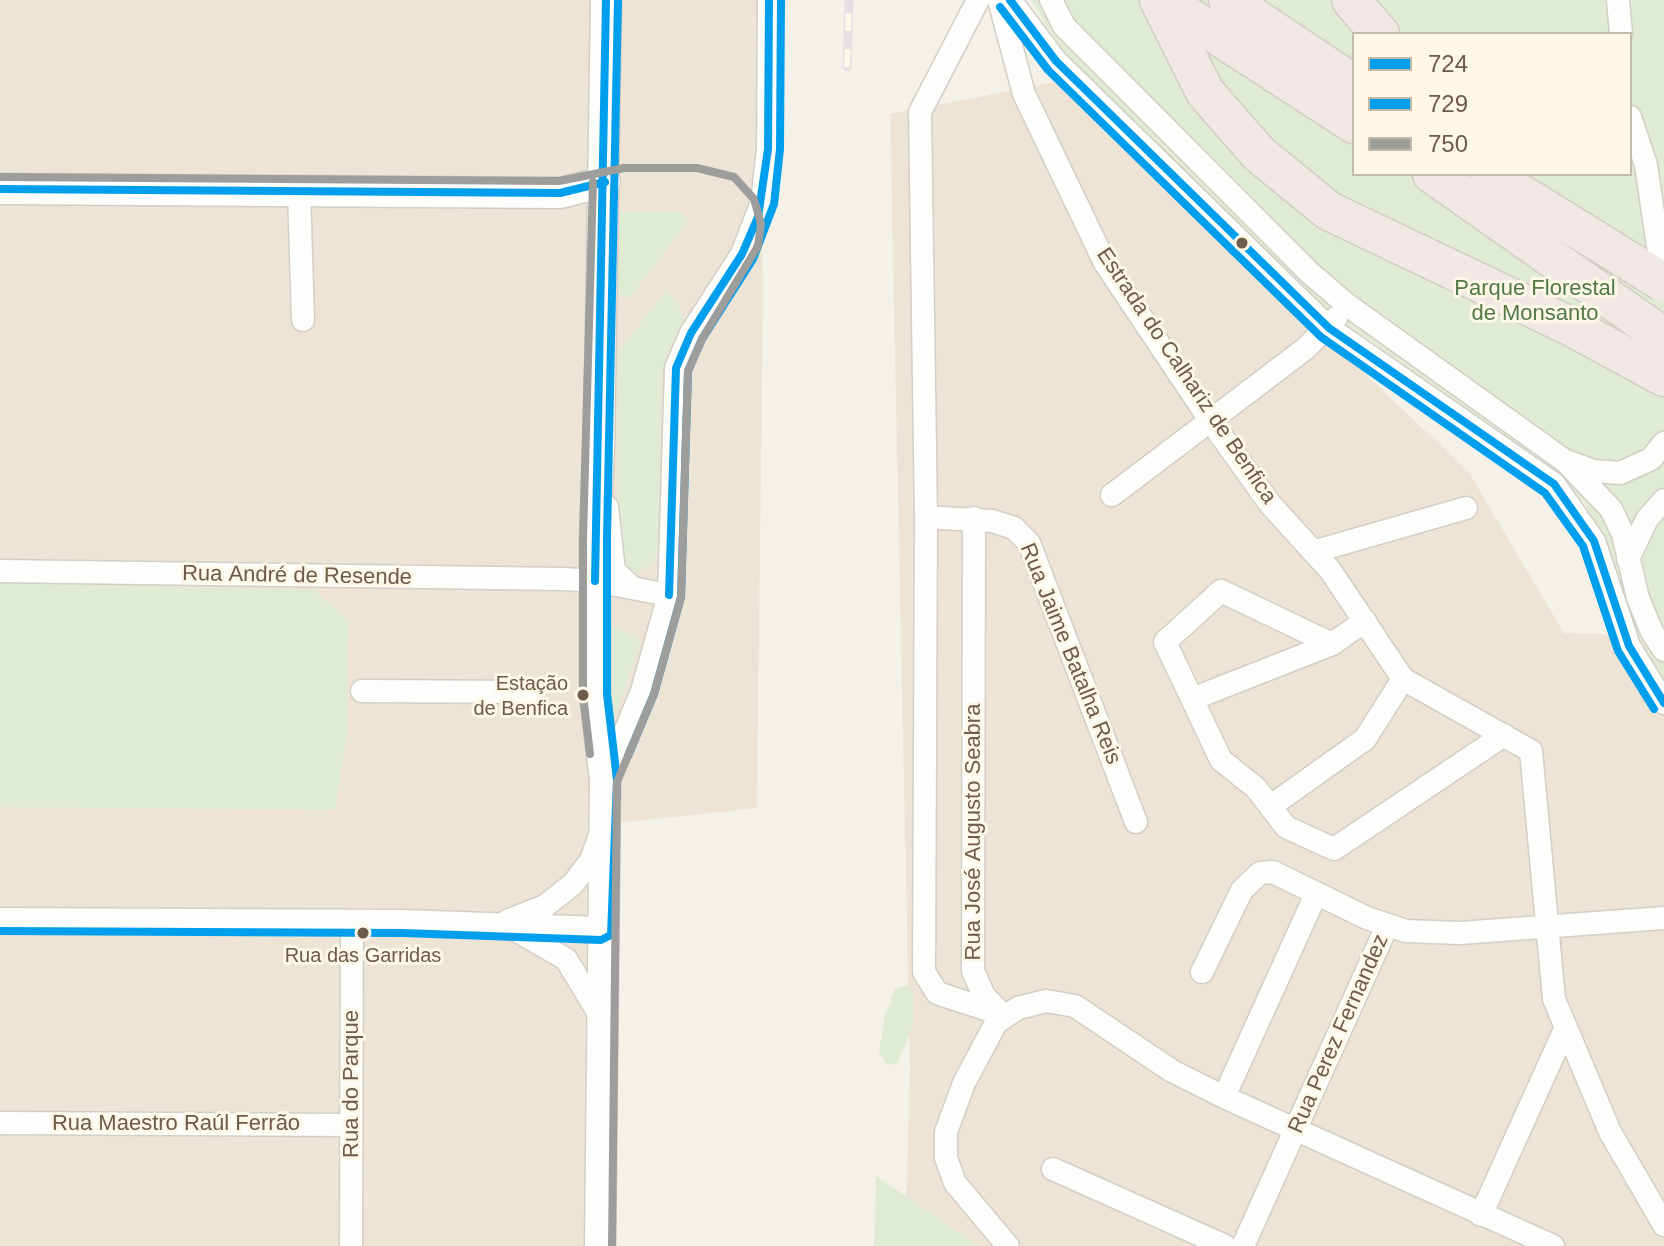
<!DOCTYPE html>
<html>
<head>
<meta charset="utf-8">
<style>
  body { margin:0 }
  #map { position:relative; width:1664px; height:1246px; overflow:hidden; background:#f4f1e8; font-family:Arial,sans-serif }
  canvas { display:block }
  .legend { position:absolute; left:1352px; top:32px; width:280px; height:144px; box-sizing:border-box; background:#fdf7e7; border:2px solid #c4b9a8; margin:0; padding:10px 14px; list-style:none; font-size:24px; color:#6f5b4a }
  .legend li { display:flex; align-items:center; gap:16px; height:40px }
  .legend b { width:40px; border:2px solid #c4b9a8 }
</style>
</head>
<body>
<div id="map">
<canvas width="1664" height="1246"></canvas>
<ul class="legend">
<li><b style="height:10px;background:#009fee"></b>724</li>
<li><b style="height:10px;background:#009fee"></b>729</li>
<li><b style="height:10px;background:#9d9d9c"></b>750</li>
</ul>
</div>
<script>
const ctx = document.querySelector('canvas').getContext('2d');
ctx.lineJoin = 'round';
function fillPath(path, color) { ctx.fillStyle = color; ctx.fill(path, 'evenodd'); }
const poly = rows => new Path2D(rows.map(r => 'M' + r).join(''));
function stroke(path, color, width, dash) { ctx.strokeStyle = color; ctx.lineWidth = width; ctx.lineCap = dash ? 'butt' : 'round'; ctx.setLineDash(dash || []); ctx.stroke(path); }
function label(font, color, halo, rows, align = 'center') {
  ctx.font = font + ' Arial,sans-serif'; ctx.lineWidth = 6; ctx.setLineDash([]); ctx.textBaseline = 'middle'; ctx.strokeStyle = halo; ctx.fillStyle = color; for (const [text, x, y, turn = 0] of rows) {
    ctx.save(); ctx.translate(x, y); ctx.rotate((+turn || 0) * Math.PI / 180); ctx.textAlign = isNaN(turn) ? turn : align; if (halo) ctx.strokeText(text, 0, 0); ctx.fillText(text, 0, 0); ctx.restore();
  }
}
const residential = poly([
  [0,0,757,0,763,287,757,808,587,826,585,1246,0,1246,0,807,335,810,0,616],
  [1056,82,1468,471,1564,633,1664,636,1664,1246,905,1246,910,1070,890,114]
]);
const green = poly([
  [1031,0,1664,0,1664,680,1635,628,1605,538,1584,503,1561,475,1322,307,1077,66,1054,38],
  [1354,34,1630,34,1630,174,1354,174],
  [616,212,680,212,688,217,686,225,629,298,616,294],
  [666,290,678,303,683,321,666,355,660,384,659,544,654,562,637,573,624,568,617,540,617,354],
  [0,583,314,590,348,620,347,735,335,810,0,807],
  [607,624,641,640,610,732],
  [906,985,913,991,914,1021,898,1063,888,1065,879,1053,884,1019,895,989],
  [876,1176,979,1246,874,1246]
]);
const street = poly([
  [978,0,920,112,926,517,924,972,937,993,1004,1015],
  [999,0,1024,94,1105,263,1210,420,1270,504,1330,570,1403,679,1531,751,1554,999,1610,1132,1664,1225],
  [1010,0,1056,61,1329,328,1554,484,1594,541,1629,646,1664,703],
  [1051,0,1064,26,1309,272,1346,304,1565,461,1611,509,1623,534,1638,598,1652,632,1664,650],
  [1618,0,1621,34],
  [1630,117,1646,165,1664,287],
  [299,191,303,320],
  [1569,462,1594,471,1620,473,1651,459,1664,443],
  [1112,495,1305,349,1336,318],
  [607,507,614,571,632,587],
  [926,517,992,521,1014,528,1029,543,1136,822],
  [974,518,973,971,984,996,1000,1012],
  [1316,551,1466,508],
  [1628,559,1647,519,1664,500],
  [0,571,564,579,595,581,669,595],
  [1332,644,1221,591,1165,642,1221,760,1256,788,1286,827,1334,849,1504,735],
  [362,691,530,692],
  [1192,699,1332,644,1365,621],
  [606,777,642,691,669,595,676,368,691,333,742,254,762,202,768,149,769,0],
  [1271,806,1365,739,1403,679],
  [0,919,403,921,601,928],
  [507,921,545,906,573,884,591,860,600,835],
  [510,927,566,959,601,1017],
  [1202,972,1242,890,1260,873,1273,872,1367,918,1406,931,1460,933,1664,918],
  [1224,1097,1316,894],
  [0,1123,351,1125],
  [1053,1169,1225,1246],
  [1481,1215,1566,1027],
  [351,1246,352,922],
  [1008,1246,955,1183,946,1158,946,1132,964,1083,996,1023,1018,1008,1046,1001,1075,1006,1172,1071,1224,1097,1553,1246],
  [1243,1246,1387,926]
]);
const secondary = poly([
  [0,189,560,193,605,182],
  [600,1246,605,780,595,695,595,538,599,449,606,0]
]);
const highway = poly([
  [1159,0,1205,92,1259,154,1329,211,1570,326,1664,377],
  [1163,0,1354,124],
  [1228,0,1354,84],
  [1351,0,1380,34],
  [1432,174,1664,337],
  [1489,174,1658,279]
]);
const rail = poly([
  [847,67,849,0]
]);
const highwayBridge = poly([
  [1658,279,1664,283]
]);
const bus1 = poly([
  [1010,0,1056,61,1329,328,1554,484,1594,541,1629,646,1664,703],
  [0,189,560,193,605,182],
  [595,581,606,0],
  [669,595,676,368,691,333,742,254,758,217,768,149,769,0]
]);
const bus2 = poly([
  [1000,7,1048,70,1321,337,1545,493,1583,546,1618,651,1654,709],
  [628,756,654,694,681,597,688,371,702,339,753,259,774,204,780,149,781,0],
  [0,931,403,933,601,940,611,935,617,780,607,694,607,538,618,0]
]);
const bus3 = poly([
  [0,177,559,181,624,168,697,168,734,177,754,199,761,224,758,246,702,339,688,371,681,597,654,694,617,782,612,1246],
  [590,754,583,695,583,538,593,182]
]);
const markers = [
  [1242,243,7,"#6f5b4a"],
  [583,695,7,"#6f5b4a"],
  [363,933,7,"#6f5b4a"]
];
const busNames = [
  ["Estação",568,684],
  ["de Benfica",568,709],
  ["Rua das Garridas",363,956,"center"]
];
const parkNames = [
  ["Parque Florestal",1535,289],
  ["de Monsanto",1535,314]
];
const streetNames = [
  ["Estrada do Calhariz de Benfica",1186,376,56],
  ["Rua André de Resende",297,576,1],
  ["Rua Jaime Batalha Reis",1070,654,68],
  ["Rua José Augusto Seabra",974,832,-90],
  ["Rua Perez Fernandez",1339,1034,-66],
  ["Rua do Parque",352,1084,-90],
  ["Rua Maestro Raúl Ferrão",176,1124]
];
fillPath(residential, '#ede4d5');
fillPath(green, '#dfebd3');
stroke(street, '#d3cec6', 25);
stroke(secondary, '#d3cdc4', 33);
stroke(highway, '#d3cdc5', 41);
stroke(street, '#fdfdfc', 22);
stroke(secondary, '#fdfdfc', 30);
stroke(highway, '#efe8e4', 38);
stroke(rail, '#e4e1e4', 9);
stroke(rail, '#fdf7e7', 6, [18]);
stroke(highwayBridge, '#d3cdc5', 41, []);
stroke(highwayBridge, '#efe8e4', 38);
stroke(bus1, '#009fee', 8);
stroke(bus2, '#009fee', 8);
stroke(bus3, '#9d9d9c', 8);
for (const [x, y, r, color] of markers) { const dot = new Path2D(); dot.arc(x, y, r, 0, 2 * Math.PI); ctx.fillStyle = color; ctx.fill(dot); stroke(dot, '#fdf7e7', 3); }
label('20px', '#6f5b4a', '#fdf7e7', busNames, 'right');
label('22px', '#517a46', '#fdf7e7', parkNames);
label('22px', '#6f5b4a', '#fdf7e7', streetNames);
</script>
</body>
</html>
